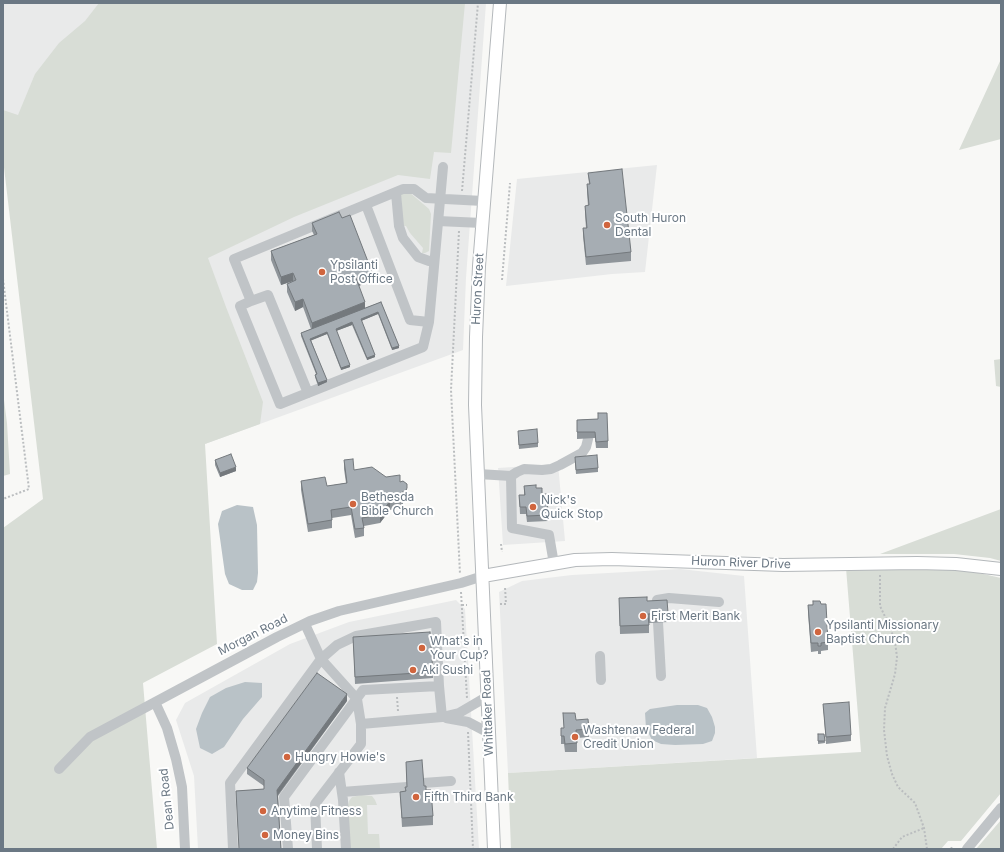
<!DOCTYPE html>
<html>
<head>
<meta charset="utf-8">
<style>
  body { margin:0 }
  #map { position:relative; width:1004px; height:852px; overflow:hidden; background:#f8f8f6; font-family:Inter,sans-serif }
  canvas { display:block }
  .frame { position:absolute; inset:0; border:4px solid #6b7884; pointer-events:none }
</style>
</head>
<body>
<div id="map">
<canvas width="1004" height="852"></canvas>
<div class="frame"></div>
</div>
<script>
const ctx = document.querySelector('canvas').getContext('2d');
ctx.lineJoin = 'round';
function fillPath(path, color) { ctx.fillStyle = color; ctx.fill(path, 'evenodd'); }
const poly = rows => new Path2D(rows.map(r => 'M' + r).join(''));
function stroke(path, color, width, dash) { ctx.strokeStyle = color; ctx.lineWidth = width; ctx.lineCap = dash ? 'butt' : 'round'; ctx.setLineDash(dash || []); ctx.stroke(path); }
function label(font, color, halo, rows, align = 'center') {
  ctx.font = font + ' Inter,sans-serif'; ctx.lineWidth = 4; ctx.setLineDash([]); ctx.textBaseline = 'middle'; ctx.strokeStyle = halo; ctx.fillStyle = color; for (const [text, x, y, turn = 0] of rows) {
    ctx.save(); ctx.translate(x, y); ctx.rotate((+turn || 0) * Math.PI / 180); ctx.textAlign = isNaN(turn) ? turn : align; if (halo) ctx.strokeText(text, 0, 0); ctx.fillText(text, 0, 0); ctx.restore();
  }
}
const built = poly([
  [3,3,486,3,466,278,463,350,205,444,3,159],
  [657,165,645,272,612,274,506,286,517,179],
  [558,464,565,541,503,545,498,468],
  [680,569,744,576,757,758,508,773,499,592,522,581,572,575],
  [456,600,465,609,479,849,198,849,194,776,176,720,185,703,290,644,349,622]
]);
const green = poly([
  [99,3,465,3,451,153,434,152,430,179,398,175,294,217,208,258,226,307,263,402,260,424,205,444,217,644,143,683,157,849,3,849,3,528,43,499,3,159,3,110,18,115,35,74,59,43,85,21],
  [1001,59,1001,139,959,150],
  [404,192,409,192,429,209,431,214,429,251,425,253,422,253,423,248,410,233,406,226,402,226,401,195],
  [1001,359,1001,387,996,386,994,360],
  [3,392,7,423,10,474,3,476],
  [1001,509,1001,561,990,558,954,554,880,554],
  [846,568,957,568,1001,578,1001,793,961,841,948,841,941,849,511,849,508,773,861,752],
  [361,795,372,796,375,800,377,805,367,805,368,834,379,834,380,849,349,849,347,809,349,801,352,797],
  [1001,820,1001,849,976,849]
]);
const water = poly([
  [237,505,253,507,257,525,258,573,257,582,253,590,242,590,229,584,225,574,218,524,222,511],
  [245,682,262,683,262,697,243,719,224,747,212,754,200,748,196,729,202,713,210,697,226,688],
  [677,705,698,705,707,708,712,717,715,727,715,733,712,741,703,744,675,745,661,744,652,740,646,728,645,713,650,709]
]);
const path = poly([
  [462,191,478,3],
  [459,231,451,390,460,574],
  [3,279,29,489,3,499],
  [502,280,510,183],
  [501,544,502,552],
  [880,575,880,606,890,627,895,642,897,657,895,674,885,708,884,730,887,756,892,774,898,787,915,803,924,828,927,849],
  [461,592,467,698],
  [500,604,506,604,505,587],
  [462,605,467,605],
  [397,697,398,711],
  [468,732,473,849],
  [893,849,902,837,924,828],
  [951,849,952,847]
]);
const minor = poly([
  [396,193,399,226,403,238,418,257,429,261,434,261],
  [366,205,410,320,429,322,443,167],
  [438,221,482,223],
  [251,301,268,295,308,393],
  [429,322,423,347,280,404,240,306,251,301,234,259,403,189,414,189,426,198,483,201],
  [478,474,511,476,512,528,549,535,554,564],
  [511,476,517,472,524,469,542,470,551,469,560,465,582,453,586,447,588,439],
  [658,609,657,600,669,598,719,602],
  [658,622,661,676],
  [305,624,321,659,357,699,361,724,361,744,315,804,317,849],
  [600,656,601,680],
  [155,702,167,728,176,759,182,787,185,849],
  [442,717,459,713,488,696],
  [446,718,468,722,489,733],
  [59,769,90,737,277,637,310,621,339,611,461,583,483,576],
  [339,772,343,800,346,849],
  [423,783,451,781],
  [342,792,407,787],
  [233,849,230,783,321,659,337,645,356,636,436,622,439,686,442,717,361,724],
  [288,849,284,797,363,690,439,686],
  [967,849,1001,808]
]);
const major = poly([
  [483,576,575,560,612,559,783,565,917,563,956,564,1001,569],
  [494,849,475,405,476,337,479,266,500,3]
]);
const wall = poly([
  [588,173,631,252,631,261,586,265,583,236,583,228,586,228,585,214,585,206,588,206,587,192,587,184,589,184],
  [342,218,372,280,359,286,365,308,381,302,399,348,392,350,378,314,361,321,375,357,367,360,352,325,336,331,350,367,341,370,327,334,311,340,327,382,318,386,315,377,315,375,316,374,301,336,301,333,311,329,303,307,295,311,287,292,287,284,293,281,281,285,271,260,271,251,314,235,312,231,312,223],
  [598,419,608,441,608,448,596,448,595,438,577,439,577,420],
  [518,435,538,443,538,447,519,449],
  [215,460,236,471,220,477,215,465],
  [344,460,354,470,386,477,400,482,403,481,407,497,405,500,403,500,403,508,390,510,380,523,364,526,364,536,355,538,351,515,332,518,332,528,308,532,301,490,301,481,327,486,346,483,344,469],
  [575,461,598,468,598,472,576,474],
  [524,486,536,488,542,494,548,515,548,521,527,522,526,514,520,514,519,495,524,495],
  [619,598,647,601,668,613,668,622,649,623,649,633,620,634],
  [821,604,828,642,828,650,821,651,821,654,818,654,818,651,811,652,808,613,808,605],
  [353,637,433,672,433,678,355,684],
  [347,701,278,796,281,849,239,849,236,791,264,789,264,786,247,774,247,768],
  [823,704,851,735,851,741,826,744],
  [563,713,576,720,589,729,589,737,577,738,577,752,565,752,564,744,561,744,561,728,564,728],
  [818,734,824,734,825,743,818,744],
  [406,762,426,790,433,816,433,825,402,827,400,792,405,791,407,787]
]);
const shadedWall = poly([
  [372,272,372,280,356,287,356,278],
  [293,273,293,281,281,285,281,277],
  [303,299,303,307,295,311,295,302],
  [365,302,365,310,312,331,312,323],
  [378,312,378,314,361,321,361,319],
  [352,322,352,325,336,331,336,329],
  [327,332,327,334,310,341,310,339],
  [399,346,399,348,392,350,392,348],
  [375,355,375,357,367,360,367,358],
  [350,365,350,367,341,370,341,368],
  [327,380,327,382,318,386,318,383],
  [236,467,236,471,220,477,220,473],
  [407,488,407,497,405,500,405,492],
  [390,501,390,510,380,523,380,515],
  [347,694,347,701,277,796,277,790]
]);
const building = poly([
  [622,169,631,252,586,257,583,228,587,228,585,206,589,205,587,184,590,184,588,173,622,169],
  [339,212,342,218,350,215,372,272,356,278,365,302,312,323,303,299,295,302,287,284,296,280,293,273,281,277,271,251,317,234,312,223,339,212],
  [381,302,399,346,392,348,378,312,361,319,375,355,367,358,352,322,336,329,350,365,341,368,327,332,310,339,327,380,318,383,315,375,317,374,301,333,381,302],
  [598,413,607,413,608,441,596,442,595,432,577,432,577,420,598,419,598,413],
  [537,429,538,443,519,445,518,431,537,429],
  [231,454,236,467,220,473,215,460,231,454],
  [597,455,598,468,576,470,575,457,597,455],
  [353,459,354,470,372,467,386,477,400,475,400,482,403,481,407,484,407,488,405,492,402,492,403,499,390,501,380,515,362,518,364,528,355,529,351,507,331,510,332,520,308,524,301,481,325,477,327,486,347,483,344,460,353,459],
  [536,485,536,488,542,488,542,494,547,494,548,515,527,516,526,507,520,507,519,495,525,495,524,486,536,485],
  [647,597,647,601,667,600,668,613,648,614,649,625,620,626,619,598,647,597],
  [813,601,820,601,821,604,826,604,828,642,821,643,821,646,818,646,818,643,811,643,808,605,813,605,813,601],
  [430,632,433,672,355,677,353,637,430,632],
  [317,673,347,694,277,790,281,849,239,849,236,791,264,789,264,780,247,768,317,673],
  [849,702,851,735,826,737,823,704,849,702],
  [563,713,575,713,576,720,588,719,589,729,576,730,577,743,565,744,564,736,561,736,561,728,564,728,563,713],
  [818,734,824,734,825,741,818,741,818,734],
  [422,760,424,786,426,786,426,790,431,790,433,816,402,818,400,792,406,791,405,787,407,787,406,762,422,760]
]);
const markers = [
  [607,225,4,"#d0653e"],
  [322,272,4,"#d0653e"],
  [353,504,4,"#d0653e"],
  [533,507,4,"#d0653e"],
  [643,616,4,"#d0653e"],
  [818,632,4,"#d0653e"],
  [422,648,4,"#d0653e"],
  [413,670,4,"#d0653e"],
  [575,737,4,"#d0653e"],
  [287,757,4,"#d0653e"],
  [416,797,4,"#d0653e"],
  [263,811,4,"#d0653e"],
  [265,835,4,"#d0653e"]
];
const poiNames = [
  ["South Huron",615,218],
  ["Dental",615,232],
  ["Ypsilanti",330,265],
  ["Post Office",330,279],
  ["Bethesda",361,497],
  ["Bible Church",361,511],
  ["Nick's",541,500],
  ["Quick Stop",541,514],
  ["First Merit Bank",651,616],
  ["Ypsilanti Missionary",826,625],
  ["Baptist Church",826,639],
  ["What's in",430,641],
  ["Your Cup?",430,655],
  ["Aki Sushi",421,670],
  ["Washtenaw Federal",583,730],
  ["Credit Union",583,744],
  ["Hungry Howie's",295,757],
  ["Fifth Third Bank",424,797],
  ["Anytime Fitness",271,811],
  ["Money Bins",273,835]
];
const streetNames = [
  ["Huron Street",478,289,-87],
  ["Huron River Drive",741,563,2],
  ["Morgan Road",253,635,-27],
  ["Whittaker Road",488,713,-92],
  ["Dean Road",167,799,-96]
];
fillPath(built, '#e9eaea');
fillPath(green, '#d8ddd6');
fillPath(water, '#b9c2c7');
stroke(major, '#b4b8bb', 14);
stroke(path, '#babdbf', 2, [2, 2]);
stroke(minor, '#c0c4c7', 10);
stroke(major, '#fff', 12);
fillPath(wall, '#8f959a');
fillPath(shadedWall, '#74797d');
fillPath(building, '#a6adb3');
stroke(building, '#74797d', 1);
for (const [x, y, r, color] of markers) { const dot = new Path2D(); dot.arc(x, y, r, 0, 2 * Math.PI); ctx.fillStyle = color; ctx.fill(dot); stroke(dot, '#fff', 1.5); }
label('12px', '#6b7884', '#fff', poiNames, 'left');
label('12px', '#6b7884', '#fff', streetNames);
</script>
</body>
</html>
